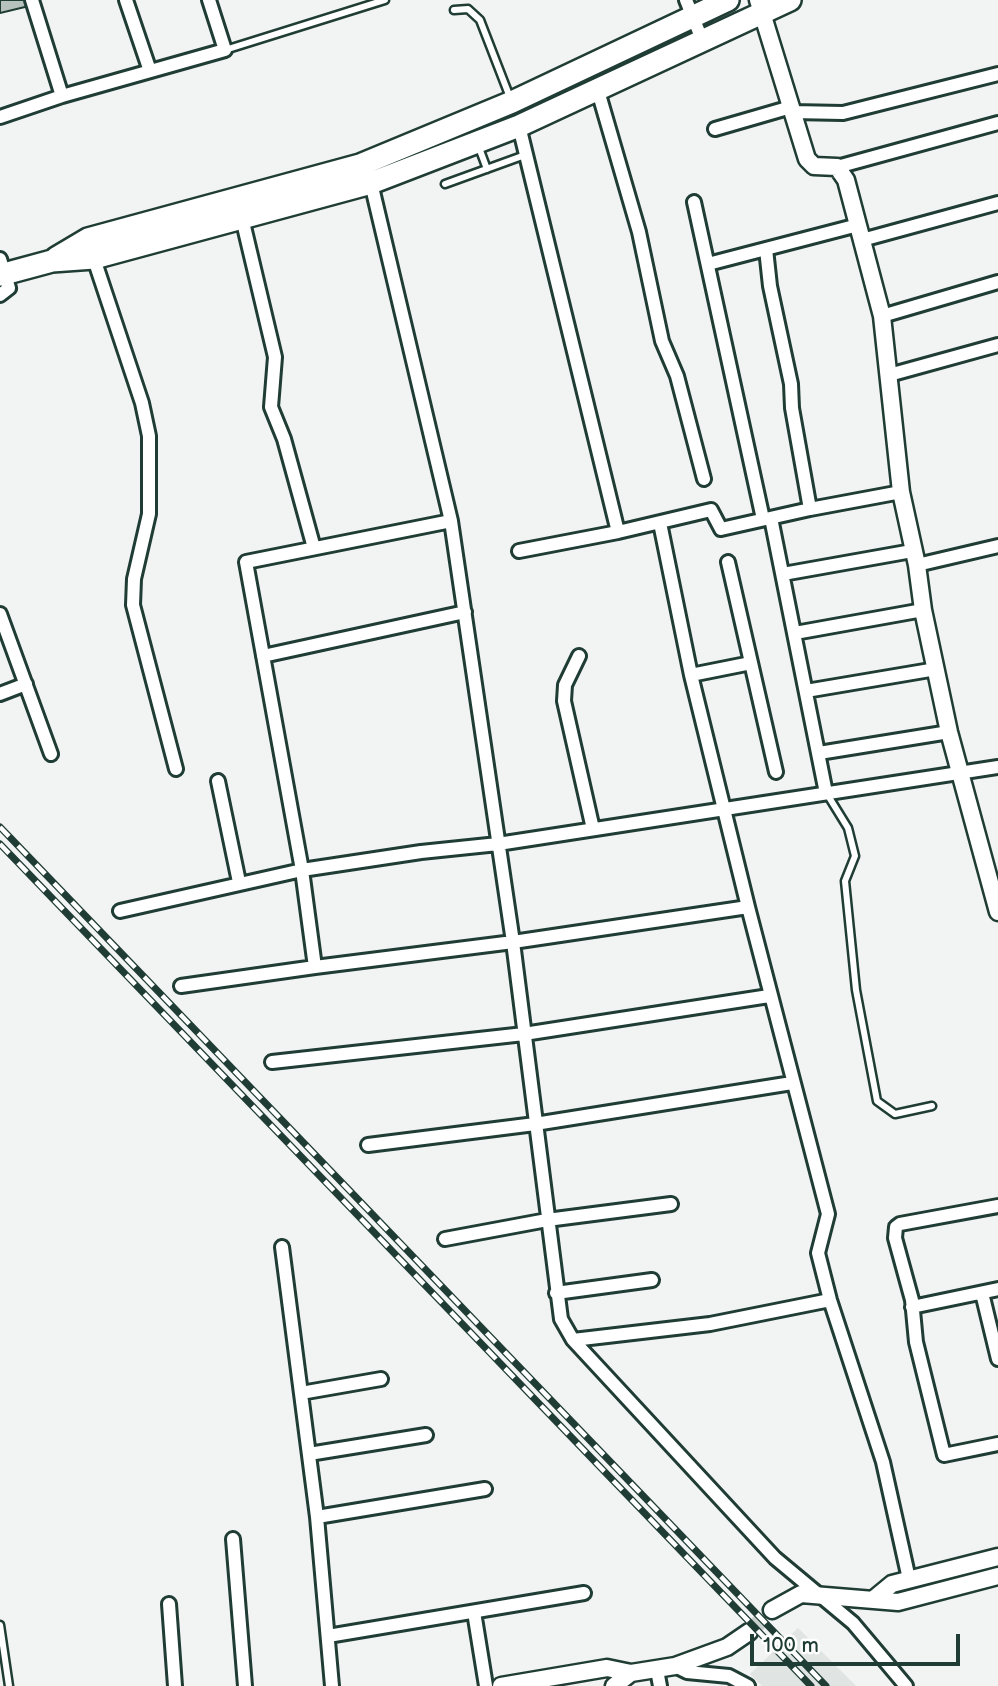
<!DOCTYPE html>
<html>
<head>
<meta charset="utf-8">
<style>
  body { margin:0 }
  #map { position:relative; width:998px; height:1686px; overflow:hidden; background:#f2f3f3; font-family:"Balsamiq Sans",sans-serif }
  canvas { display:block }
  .scale { position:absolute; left:750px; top:1634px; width:210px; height:32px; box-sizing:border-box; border:4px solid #1f3d34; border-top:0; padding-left:9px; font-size:21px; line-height:24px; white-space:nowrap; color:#1f3d34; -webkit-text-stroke:5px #fff; paint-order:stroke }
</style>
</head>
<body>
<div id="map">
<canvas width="998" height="1686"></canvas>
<div class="scale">100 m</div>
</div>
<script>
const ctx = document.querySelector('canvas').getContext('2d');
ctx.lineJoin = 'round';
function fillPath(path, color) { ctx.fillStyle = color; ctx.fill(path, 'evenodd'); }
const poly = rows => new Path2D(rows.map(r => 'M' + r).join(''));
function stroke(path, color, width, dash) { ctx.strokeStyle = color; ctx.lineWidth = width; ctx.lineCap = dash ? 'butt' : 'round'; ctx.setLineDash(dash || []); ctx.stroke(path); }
const built = poly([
  [798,1628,856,1686,762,1686,750,1674]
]);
const building = poly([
  [0,0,28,0,29,6,0,13,0,0]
]);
const tertiaryTunnel = poly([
  [749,1632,772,1610]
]);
const service = poly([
  [454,10,468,9,480,20,511,100],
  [225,50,385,0],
  [478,145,487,169],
  [445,184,525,155],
  [827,794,848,828,855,856,845,881,856,990,877,1101,895,1114,932,1106],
  [0,1625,9,1686]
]);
const minor = poly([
  [126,0,150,71],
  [686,0,703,42],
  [598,91,639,232,662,341,677,376,704,479],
  [62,96,225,50,209,0],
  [792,112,843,113,998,74],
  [0,117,62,96,32,0],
  [519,126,618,532,711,510,721,529,810,509,792,408,791,384,770,286,766,249],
  [715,129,791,107],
  [837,167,998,123],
  [371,183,451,521,513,942,561,1319,573,1340,775,1558,853,1623,906,1686],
  [694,202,763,519],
  [242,218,275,357,271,407,284,439,314,548],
  [862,240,998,203],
  [92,253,142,403,149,436,149,514,134,579,133,605,176,769],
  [0,259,9,288,0,295],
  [708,264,858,225],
  [882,316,998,282],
  [889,375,998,345],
  [810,509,901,492],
  [771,518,826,793],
  [451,521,246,562,302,870,315,967,513,942,748,907,828,1214,818,1253,830,1300,883,1462,909,1579],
  [660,523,691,675,748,907],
  [519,551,618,532],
  [728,562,776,772],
  [917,565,998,546],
  [783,574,912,551],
  [0,614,51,754],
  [795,633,923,610],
  [263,656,465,612],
  [579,656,565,685,564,701,593,829],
  [691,675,751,663],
  [806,691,936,669],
  [0,694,26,684],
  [819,753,949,732],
  [218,781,239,882],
  [120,911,302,870,421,852,498,844,998,767],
  [181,986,315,967],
  [272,1062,524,1034,769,996],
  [368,1145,535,1124,792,1083],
  [998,1206,900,1224,896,1227,895,1238,912,1300,916,1342,944,1455,998,1444],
  [445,1239,547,1220,671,1204],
  [282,1247,317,1517,332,1686],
  [556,1293,652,1280],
  [982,1293,998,1359],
  [912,1307,998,1289],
  [573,1340,710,1324,830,1300],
  [301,1393,381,1379],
  [309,1454,426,1435],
  [317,1517,485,1489],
  [233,1539,245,1686],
  [169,1604,175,1686],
  [474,1612,486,1686],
  [328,1636,584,1593],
  [675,1666,687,1672,729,1676,748,1686],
  [657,1670,660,1686]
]);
const tertiary = poly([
  [758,0,807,159,814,166,837,167,846,180,882,316,901,492,917,565,923,610,949,732,998,912],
  [875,1598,892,1584,998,1557],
  [772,1610,801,1594,898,1602,998,1576],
  [501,1686,607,1668,631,1673,675,1666,727,1647,749,1632],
  [614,1686,631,1673]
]);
const primary = poly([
  [56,258,88,239,360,165,512,102,728,0],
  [0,275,52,261,94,258,371,183,519,126,790,0]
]);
const rail = poly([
  [0,827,826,1686],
  [0,844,811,1686]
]);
fillPath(built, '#e0e4e3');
fillPath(building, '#b7c1bd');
stroke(building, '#1f3d34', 2);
stroke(tertiaryTunnel, '#c8cfcd', 16, [16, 8]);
stroke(service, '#1f3d34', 11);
stroke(minor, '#1f3d34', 18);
stroke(tertiary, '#1f3d34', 21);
stroke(primary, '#1f3d34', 26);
stroke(service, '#fff', 6);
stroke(minor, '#fff', 12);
stroke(tertiary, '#fff', 16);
stroke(primary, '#fff', 21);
stroke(rail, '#1f3d34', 7);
stroke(rail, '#fff', 4.5, [13]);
</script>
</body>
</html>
